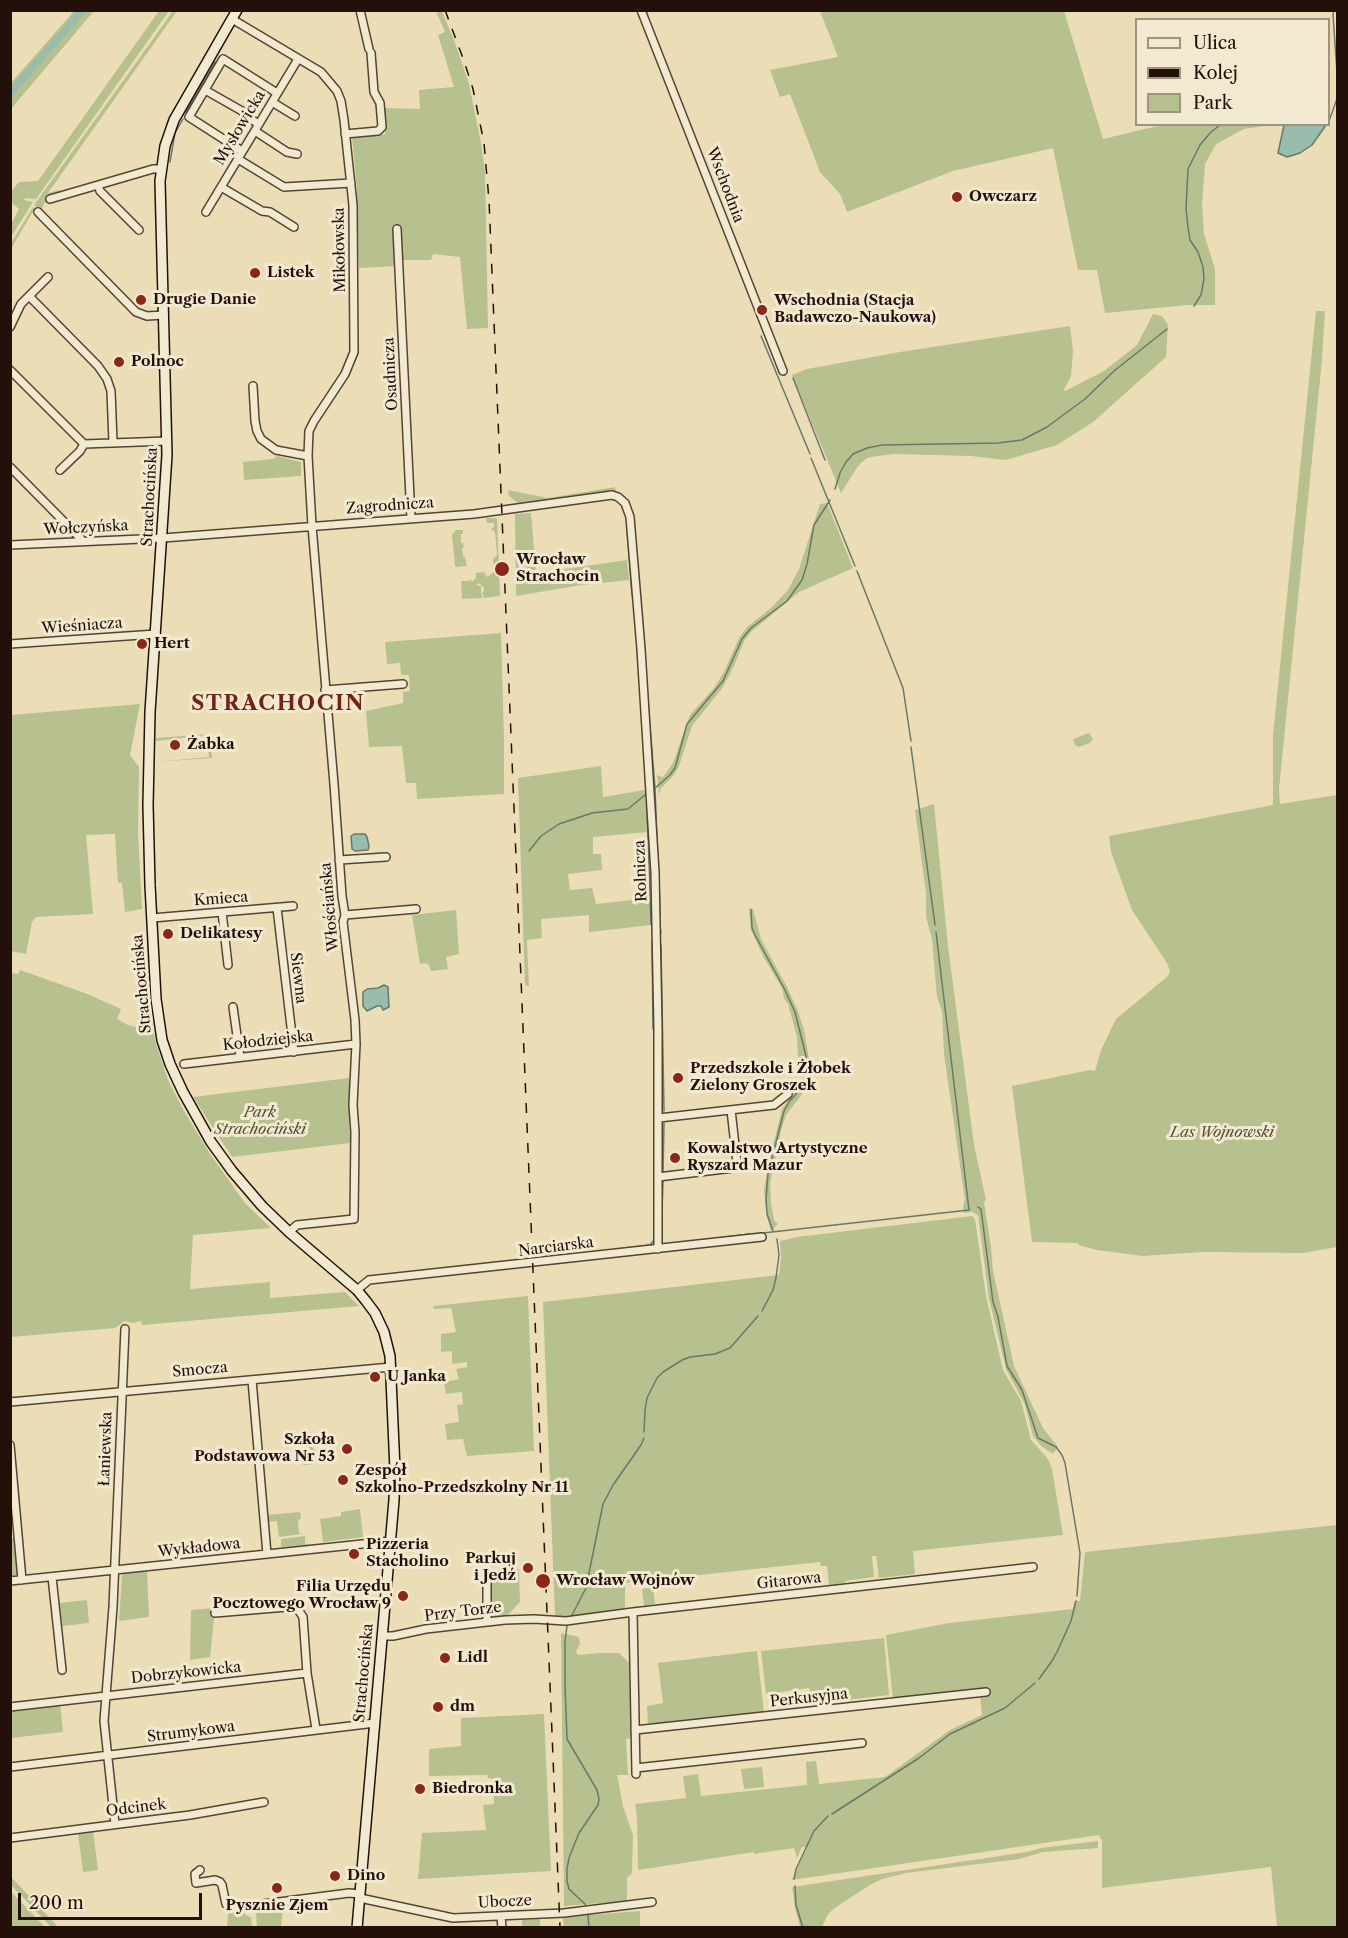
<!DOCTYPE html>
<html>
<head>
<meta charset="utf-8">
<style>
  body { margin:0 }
  #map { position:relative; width:1348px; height:1938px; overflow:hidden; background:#ebdeb7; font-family:"Libre Caslon Text",serif }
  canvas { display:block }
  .frame { position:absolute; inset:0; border:12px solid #231109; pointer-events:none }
  .legend { position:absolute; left:1135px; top:18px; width:195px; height:108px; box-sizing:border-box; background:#f2ead0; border:2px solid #9f9380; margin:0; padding:8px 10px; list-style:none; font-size:18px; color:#231109 }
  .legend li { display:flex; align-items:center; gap:12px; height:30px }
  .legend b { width:30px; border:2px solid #9f9380 }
  .scale { position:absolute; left:18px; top:1893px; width:184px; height:27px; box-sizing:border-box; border:3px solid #231109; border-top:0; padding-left:8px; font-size:18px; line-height:21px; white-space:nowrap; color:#231109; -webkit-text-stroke:4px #f2ead0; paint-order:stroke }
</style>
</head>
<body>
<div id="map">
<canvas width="1348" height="1938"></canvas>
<div class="frame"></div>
<ul class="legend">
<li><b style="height:8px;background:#f2ead0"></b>Ulica</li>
<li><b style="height:8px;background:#231109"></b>Kolej</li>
<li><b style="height:16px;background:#b6c18f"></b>Park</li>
</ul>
<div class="scale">200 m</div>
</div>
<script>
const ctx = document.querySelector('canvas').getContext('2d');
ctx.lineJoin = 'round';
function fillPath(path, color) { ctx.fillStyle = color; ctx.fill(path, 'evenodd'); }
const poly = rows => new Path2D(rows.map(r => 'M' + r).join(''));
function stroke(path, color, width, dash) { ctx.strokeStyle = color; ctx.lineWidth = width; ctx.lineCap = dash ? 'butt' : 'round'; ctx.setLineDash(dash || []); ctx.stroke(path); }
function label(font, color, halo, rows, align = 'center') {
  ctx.font = font + ' "Libre Caslon Text",serif'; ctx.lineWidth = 6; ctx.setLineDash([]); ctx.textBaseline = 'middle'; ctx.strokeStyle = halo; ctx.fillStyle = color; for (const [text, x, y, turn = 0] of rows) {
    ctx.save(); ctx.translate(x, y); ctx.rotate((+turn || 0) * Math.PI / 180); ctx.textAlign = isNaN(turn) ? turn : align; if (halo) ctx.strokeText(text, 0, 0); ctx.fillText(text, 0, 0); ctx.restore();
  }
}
const green = poly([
  [75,10,94,11,11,109,11,83],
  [159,11,169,11,36,199,25,198,24,200,33,202,11,237,11,224,19,209,11,202,12,190,19,182,38,181],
  [173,11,177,11,48,193,59,190,60,193,49,202,44,203,41,211,34,205],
  [436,11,442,11,454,40,469,84,481,143,485,171,488,328,467,329,460,257,433,254,431,260,397,260,397,266,359,268,357,190,352,137,385,134,384,108,420,109,419,90,454,87,438,35,445,32],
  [820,11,1064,11,1103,139,1162,125,1271,125,1244,129,1216,144,1205,164,1202,205,1204,234,1215,269,1215,305,1188,305,1105,313,1097,270,1078,270,1053,148,953,171,847,212,840,194,820,172,790,94,780,97,770,70,838,57],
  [33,207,37,210,32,213,11,249,11,243],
  [1316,311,1325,311,1322,360,1279,789,1280,804,1337,795,1337,1247,1304,1253,1203,1252,1142,1256,1097,1250,1079,1245,1078,1243,1032,1242,1012,1086,1090,1070,1095,1071,1101,1050,1116,1019,1168,976,1170,971,1167,963,1132,910,1111,852,1109,836,1273,805,1273,735],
  [1153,314,1162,316,1168,325,1166,357,1093,422,1057,445,1006,460,971,456,894,454,878,456,867,458,858,466,841,493,792,375,807,369,900,352,1070,326,1073,351,1071,376,1063,392,1104,371,1137,345],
  [277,456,301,462,301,476,244,480,243,462,273,459],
  [615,487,616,491,519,504,509,496,508,490,548,498],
  [827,503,853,568,799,592,751,632,744,641,734,666,723,687,692,726,679,766,674,775,661,788,659,795,657,775,663,777,673,763,690,715,714,688,724,672,739,638,747,627,771,608,788,590,799,569,820,504],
  [531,513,536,573,627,560,629,580,581,585,516,596,515,514],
  [486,518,497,518,500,596,484,598,482,592,484,591,484,588,479,583,476,585,481,586,481,593,483,598,462,599,461,581,469,581,471,579,472,582,476,578,476,573,484,572,487,577,494,572,492,567,496,569,498,565,493,563,493,559,497,555,495,532,491,529,494,527,494,523,487,523],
  [456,530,463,530,463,534,461,534,461,543,463,543,464,547,462,548,463,556,465,557,467,566,456,567,455,565,452,535],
  [501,633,504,738,504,794,417,799,416,783,406,783,402,746,369,747,366,711,403,703,403,692,410,691,409,675,401,675,400,663,387,664,385,642],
  [140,704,130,755,139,767,138,832,142,909,125,912,122,883,118,883,115,834,86,835,93,914,36,917,32,922,26,954,11,951,11,715],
  [1089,733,1093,739,1090,743,1078,747,1075,745,1073,739],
  [210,734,212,758,155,762,209,757,207,735,156,741,156,738],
  [601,766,603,797,645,790,648,832,593,837,593,854,601,854,602,870,568,874,570,890,592,888,596,904,650,898,651,925,589,932,589,915,541,919,542,938,527,940,529,986,525,985,518,778],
  [934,804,948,946,974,1145,986,1200,984,1202,991,1247,993,1271,1014,1366,1043,1428,1058,1447,1053,1454,1041,1446,1033,1436,1025,1405,1006,1369,989,1299,978,1215,972,1212,964,1213,963,1207,965,1200,944,1054,942,1011,937,997,932,939,926,917,926,893,915,810],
  [749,908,753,909,761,939,787,987,798,1011,804,1030,810,1065,806,1089,786,1115,781,1131,770,1183,771,1203,774,1220,778,1224,771,1231,767,1217,764,1190,768,1166,782,1109,789,1099,802,1086,805,1069,804,1056,798,1057,797,1037,788,1004,784,998,782,988,764,958,751,930],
  [456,910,459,954,446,957,448,969,431,971,429,965,426,963,420,964,412,915],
  [20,970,85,993,121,1009,117,1019,128,1025,136,1027,139,1012,151,1018,156,1044,168,1080,184,1111,210,1154,245,1203,271,1228,193,1235,190,1289,270,1282,270,1298,345,1292,359,1306,142,1325,141,1321,132,1323,125,1321,115,1328,11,1337,10,973,18,974],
  [349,1078,350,1143,232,1157,193,1097],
  [972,1216,975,1219,986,1296,1003,1370,1021,1401,1031,1440,1048,1459,1052,1469,1063,1535,913,1551,915,1574,879,1578,876,1556,872,1556,874,1577,845,1581,845,1583,829,1585,827,1566,821,1566,820,1562,625,1583,625,1610,575,1616,555,1616,543,1302,779,1275,781,1258,780,1241,797,1237],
  [528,1296,534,1451,467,1456,463,1439,447,1440,445,1424,459,1422,457,1405,463,1404,462,1392,446,1394,444,1382,459,1379,456,1369,467,1367,467,1362,452,1364,452,1351,441,1352,441,1334,456,1332,451,1308,434,1309,433,1306],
  [309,1444,317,1452,317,1458,314,1464,303,1465,301,1448],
  [360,1509,363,1537,323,1542,320,1519,341,1516,341,1512],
  [300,1512,301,1519,298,1520,299,1533,302,1534,279,1537,277,1521,267,1522,266,1515],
  [1337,1525,1337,1927,1277,1927,1271,1867,1102,1888,1102,1841,1099,1835,792,1880,807,1847,802,1847,797,1858,794,1848,754,1854,754,1852,638,1870,637,1816,635,1804,686,1798,683,1776,698,1774,701,1796,807,1785,806,1762,816,1761,819,1784,885,1777,950,1730,982,1715,980,1695,893,1699,886,1635,949,1623,1073,1609,1074,1601,1080,1601,1085,1552],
  [305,1536,305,1543,309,1545,283,1547,281,1546,281,1539],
  [11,1538,15,1538,18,1572,17,1576,11,1578],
  [519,1569,520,1602,507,1616,489,1617,489,1587,504,1570],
  [147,1571,149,1617,119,1621,122,1576,123,1574],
  [653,1587,655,1604,644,1606,642,1589],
  [87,1600,89,1623,62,1626,60,1603],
  [304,1600,305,1603,215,1610,210,1657,190,1660,191,1610],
  [561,1633,579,1637,580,1644,576,1652,578,1655,599,1653,619,1653,629,1663,632,1738,626,1739,628,1775,617,1775,623,1806,633,1835,632,1873,627,1878,627,1901,564,1906],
  [884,1638,889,1695,812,1704,809,1688,766,1694,761,1651],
  [757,1651,764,1713,648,1725,647,1706,663,1703,658,1663],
  [60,1703,63,1732,11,1738,10,1710],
  [544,1714,551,1871,418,1879,422,1833,486,1830,483,1805,494,1804,493,1779,488,1778,487,1775,429,1776,429,1749,461,1746,461,1718],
  [762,1767,764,1787,744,1789,741,1769],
  [93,1831,98,1870,83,1872,78,1833],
  [1098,1841,1098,1848,1043,1852,1019,1859,906,1873,882,1879,870,1885,836,1907,828,1914,822,1927,800,1927,795,1908,792,1887,1027,1852,1041,1848],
  [10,1876,31,1898,36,1893,47,1906,42,1910,58,1927,51,1927,11,1885],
  [11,1892,15,1896,45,1927,11,1927],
  [283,1907,281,1927,257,1927,256,1913,260,1908],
  [237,1911,237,1913,244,1913,249,1917,251,1917,252,1927,227,1927,228,1914],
  [640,1911,640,1927,564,1927,563,1917],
  [540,1919,540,1927,522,1927,522,1920]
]);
const water = poly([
  [1284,125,1326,125,1312,145,1300,153,1287,157,1278,153,1284,125],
  [354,834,365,834,367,837,369,846,368,850,355,851,352,849,351,836,354,834],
  [384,985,388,987,389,1007,383,1010,381,1006,377,1006,367,1011,363,1006,363,992,367,989,378,988,384,985]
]);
const stream = poly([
  [646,10,648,18],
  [1334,10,1333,15,1338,87],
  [186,112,215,62],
  [1329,121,1338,96],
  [170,162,175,133,183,119],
  [1194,306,1201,295,1204,279,1203,267,1198,252,1190,240,1188,227,1186,209,1188,169,1200,145,1210,133,1221,124],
  [761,336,810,454],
  [793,378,825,460],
  [811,458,855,566],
  [835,489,840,473,846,462,853,454,867,448,882,445,998,443,1022,440,1047,427,1085,399,1114,371,1167,329],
  [633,512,644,640],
  [627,527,632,595],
  [857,571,903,688,911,741],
  [644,650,655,788,658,864],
  [639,666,642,716],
  [911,747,935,925],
  [646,779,651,924],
  [654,789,670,775,675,768,687,724,723,681,742,639,751,628,787,601,802,580,807,564,814,525,830,500],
  [529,851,541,836,559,824,592,813,628,809,645,795],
  [659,881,660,916],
  [751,910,752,928,755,935,785,990,795,1012,806,1056,807,1067,805,1080,802,1087,789,1102,784,1111,768,1174,766,1199,767,1214,773,1231],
  [660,926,661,933],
  [652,942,653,1029],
  [661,945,664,1111],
  [663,1172,664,1123],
  [978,1207,981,1209,993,1302,998,1317,1007,1366,1022,1390,1038,1438,1056,1447,1062,1455,1065,1463,1080,1553,1077,1596],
  [754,1234,969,1210,936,932],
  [718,1238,750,1234],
  [661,1242,663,1181],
  [726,1244,737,1243],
  [618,1249,650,1245,654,1240,654,1040],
  [762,1311,773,1290,776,1278,779,1255,777,1239],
  [644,1432,645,1410,647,1398,657,1378,663,1372,682,1360,690,1357,715,1354,730,1348,758,1316],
  [571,1617,586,1588,603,1504,613,1485,641,1445,644,1438],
  [567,1626,565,1641,565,1685,567,1739,597,1790,599,1799,598,1805,579,1833,569,1858,567,1869,567,1881,569,1889,586,1905],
  [1039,1679,1052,1661,1057,1652,1071,1621,1076,1601],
  [832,1814,919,1758,950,1734,1005,1708,1035,1683],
  [794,1879,796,1869,814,1831,828,1816],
  [795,1886,796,1905,803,1928],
  [588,1915,589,1928]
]);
const canal = poly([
  [10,93,83,10]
]);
const minor = poly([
  [360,10,369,49],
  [641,10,783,371],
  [232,19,321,72,337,91,341,101,344,120,353,205,354,352,345,374,314,421,309,431,308,456,312,526,334,784,342,896,345,915,343,922,355,1020,356,1044,353,1105,355,1132,354,1219,297,1225,289,1232],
  [205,90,242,111,247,117,259,124],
  [272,102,295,116],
  [255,131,287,152,297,154],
  [345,134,378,131,382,127,380,103,374,92,371,53],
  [242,151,189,117,223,59,277,93],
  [238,159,284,187,351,183],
  [98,185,100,191,139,230],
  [221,187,262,211,270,212,294,227],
  [50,199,153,169,161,169],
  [38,212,136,312,147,316,164,315],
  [206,212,298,59],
  [397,229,411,518],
  [29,296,98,366,107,379,111,391,113,442],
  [10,327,21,304,48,277],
  [10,370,84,444,80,451,60,470],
  [253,386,255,421,257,431,261,439,276,450,308,456],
  [84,444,167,441],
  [10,467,83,541],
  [10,545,163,538,474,514,612,495,618,497,625,503,630,517,641,649,655,872,658,1029,658,1249],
  [10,644,156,634],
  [325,690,403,684],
  [339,860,386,857],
  [277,908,294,1052],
  [222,912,228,965],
  [345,915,416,909],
  [152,918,293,906],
  [233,1007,240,1057],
  [184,1064,356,1044],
  [659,1118,774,1105,788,1094],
  [658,1177,733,1168,736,1166,737,1163,731,1110],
  [357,1290,369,1280,762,1237],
  [252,1380,267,1554],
  [10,1402,391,1367],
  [10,1445,22,1580],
  [52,1577,62,1670],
  [10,1581,391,1541],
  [633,1612,636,1774],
  [215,1613,287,1607,294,1608,299,1611,303,1617,307,1673,316,1729],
  [487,1622,487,1575],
  [383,1636,393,1636,426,1629,505,1620,534,1619,566,1621,633,1612,1033,1567],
  [10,1707,307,1673],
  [635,1730,986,1692],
  [10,1767,375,1723],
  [636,1768,862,1743],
  [115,1824,104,1721,113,1607,125,1329],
  [10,1838,190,1815,264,1802],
  [200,1870,195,1874,196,1883,215,1880,220,1882,222,1885,226,1904,232,1908,349,1893,360,1894],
  [360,1898,453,1918,564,1913,652,1902],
  [501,1916,502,1928]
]);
const secondary = poly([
  [237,10,174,120,165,146,160,181,167,455,150,712,148,805,150,885,156,999,162,1040,170,1064,183,1092,211,1142,232,1171,262,1206,289,1232,357,1290,366,1301,375,1313,384,1332,390,1356,395,1470,394,1500,357,1928]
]);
const rail = poly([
  [445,10,464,61,473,89,484,143,489,200,560,1928]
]);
const markers = [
  [957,197,6,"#8f2418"],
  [255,273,6,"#8f2418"],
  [141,300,6,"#8f2418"],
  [762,310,6,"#8f2418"],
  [119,362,6,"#8f2418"],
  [502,569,8,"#8f2418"],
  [142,644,6,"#8f2418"],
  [175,745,6,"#8f2418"],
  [168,934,6,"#8f2418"],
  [678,1078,6,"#8f2418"],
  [675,1158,6,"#8f2418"],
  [375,1377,6,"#8f2418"],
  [347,1449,6,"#8f2418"],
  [343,1480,6,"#8f2418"],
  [354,1554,6,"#8f2418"],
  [528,1568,6,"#8f2418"],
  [543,1581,8,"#8f2418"],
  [403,1596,6,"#8f2418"],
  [445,1658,6,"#8f2418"],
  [438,1707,6,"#8f2418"],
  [420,1789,6,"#8f2418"],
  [335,1876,6,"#8f2418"],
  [277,1888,6,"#8f2418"]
];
const streetNames = [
  ["Mysłowicka",240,128,-59],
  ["Wschodnia",725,185,69],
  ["Mikołowska",340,250,-91],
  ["Osadnicza",391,374,-93],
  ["Strachocińska",150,497,-87],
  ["Zagrodnicza",390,506,-4],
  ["Wołczyńska",86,528,-3],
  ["Wieśniacza",82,626,-4],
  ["Rolnicza",641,871,-92],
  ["Kmieca",221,899,-4],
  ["Włościańska",330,907,-95],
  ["Siewna",298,978,83],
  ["Strachocińska",142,984,-95],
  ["Kołodziejska",268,1041,-6],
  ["Narciarska",556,1247,-7],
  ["Smocza",200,1370,-5],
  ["Łaniewska",106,1449,-88],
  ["Wykładowa",199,1548,-6],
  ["Gitarowa",789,1581,-6],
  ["Przy Torze",463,1612,-7],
  ["Dobrzykowicka",186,1673,-6],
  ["Strachocińska",364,1673,-85],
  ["Perkusyjna",809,1698,-6],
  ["Strumykowa",191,1732,-7],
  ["Odcinek",136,1808,-7],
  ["Ubocze",505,1902,-3]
];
const poiNames = [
  ["Owczarz",969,197],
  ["Listek",267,273],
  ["Drugie Danie",153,300],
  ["Wschodnia (Stacja",774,301],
  ["Badawczo-Naukowa)",774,318],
  ["Polnoc",131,362],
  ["Wrocław",516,560],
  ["Strachocin",516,577],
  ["Hert",154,644],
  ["Żabka",187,745],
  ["Delikatesy",180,934],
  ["Przedszkole i Żłobek",690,1069],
  ["Zielony Groszek",690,1086],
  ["Kowalstwo Artystyczne",687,1149],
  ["Ryszard Mazur",687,1166],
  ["U Janka",387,1377],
  ["Szkoła",335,1440,"right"],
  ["Podstawowa Nr 53",335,1457,"right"],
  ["Zespół",355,1471],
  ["Szkolno-Przedszkolny Nr 11",355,1488],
  ["Pizzeria",366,1545],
  ["Stacholino",366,1562],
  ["Parkuj",516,1559,"right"],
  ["i Jedź",516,1576,"right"],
  ["Wrocław Wojnów",556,1581],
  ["Filia Urzędu",391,1587,"right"],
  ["Pocztowego Wrocław 9",391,1604,"right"],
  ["Lidl",457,1658],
  ["dm",450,1707],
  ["Biedronka",432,1789],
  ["Dino",347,1876],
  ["Pysznie Zjem",277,1906,"center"]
];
const parkNames = [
  ["Park",260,1113],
  ["Strachociński",260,1130],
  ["Las Wojnowski",1222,1133]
];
const districtNames = [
  ["STRACHOCIN",278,704]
];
fillPath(green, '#b6c18f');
fillPath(water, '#98bcad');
stroke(water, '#69786b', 1.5);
stroke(stream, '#69786b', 1.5);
stroke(canal, '#98bcad', 7);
stroke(minor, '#554434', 10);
stroke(secondary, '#231109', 12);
stroke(minor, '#f2ead0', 7);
stroke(secondary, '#f2ead0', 9);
stroke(rail, '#231109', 1.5, [10, 10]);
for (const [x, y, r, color] of markers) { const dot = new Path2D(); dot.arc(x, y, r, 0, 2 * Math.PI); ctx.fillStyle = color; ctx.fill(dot); stroke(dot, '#f2ead0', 2); }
label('15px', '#231109', '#f2ead0', streetNames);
label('bold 15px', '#231109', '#f2ead0', poiNames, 'left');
label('italic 15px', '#564f38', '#f2ead0', parkNames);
ctx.letterSpacing = '1.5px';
label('bold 21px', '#7a1f14', '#f2ead0', districtNames);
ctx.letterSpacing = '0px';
</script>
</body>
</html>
